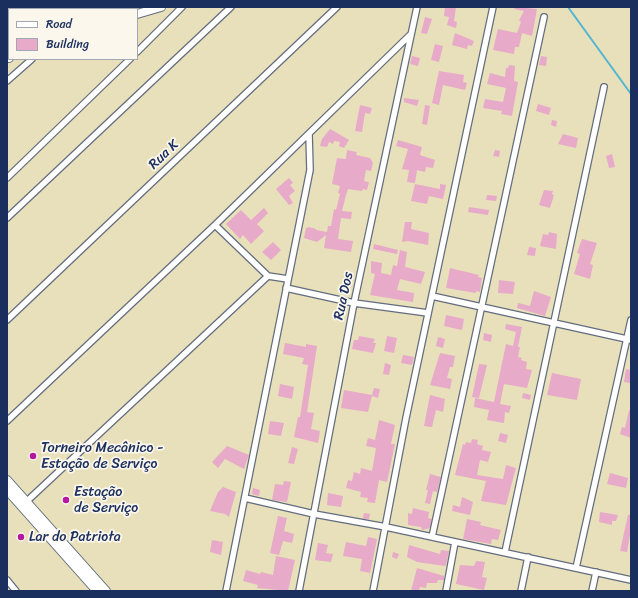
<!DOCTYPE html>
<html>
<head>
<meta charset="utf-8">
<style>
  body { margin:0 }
  #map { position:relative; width:638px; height:598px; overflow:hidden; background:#e8e0ba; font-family:Sriracha,sans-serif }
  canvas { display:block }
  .frame { position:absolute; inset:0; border:8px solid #1b2f5e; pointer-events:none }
  .legend { position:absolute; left:8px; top:8px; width:130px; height:52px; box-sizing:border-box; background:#fbf7ec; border:1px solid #a1a7b3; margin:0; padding:5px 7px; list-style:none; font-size:12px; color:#1b2f5e }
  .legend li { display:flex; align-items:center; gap:8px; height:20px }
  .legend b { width:20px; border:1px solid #a1a7b3 }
</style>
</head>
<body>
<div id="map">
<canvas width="638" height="598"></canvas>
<div class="frame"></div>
<ul class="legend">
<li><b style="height:5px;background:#fff"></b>Road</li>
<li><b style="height:11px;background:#e7aac8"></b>Building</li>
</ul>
</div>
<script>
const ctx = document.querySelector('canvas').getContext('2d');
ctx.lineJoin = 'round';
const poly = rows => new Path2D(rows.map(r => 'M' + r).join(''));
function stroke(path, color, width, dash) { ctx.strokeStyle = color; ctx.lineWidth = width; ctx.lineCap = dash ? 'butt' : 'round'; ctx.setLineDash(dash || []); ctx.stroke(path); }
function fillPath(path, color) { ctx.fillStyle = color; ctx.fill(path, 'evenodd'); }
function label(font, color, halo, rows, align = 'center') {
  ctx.font = font + ' Sriracha,sans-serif'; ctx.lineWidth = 3.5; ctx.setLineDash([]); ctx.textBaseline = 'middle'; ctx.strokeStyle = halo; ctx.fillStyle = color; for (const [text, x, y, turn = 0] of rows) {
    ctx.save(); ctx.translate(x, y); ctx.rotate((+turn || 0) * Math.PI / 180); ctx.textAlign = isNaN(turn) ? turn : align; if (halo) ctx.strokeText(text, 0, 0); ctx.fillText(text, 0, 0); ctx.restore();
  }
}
const stream = poly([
  [568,7,631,94]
]);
const building = poly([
  [445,7,452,7,452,9,452,7,456,7,454,21,457,22,456,28,447,25,449,17,444,16],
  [515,7,537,9,532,36,522,33,519,47,515,47,514,54,493,50,498,29,517,33,521,22,519,20,524,11,514,9],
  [425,17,432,19,427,34,421,33],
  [455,33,474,41,472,46,468,45,467,49,452,45],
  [435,44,443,46,439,62,431,60],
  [412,56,420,58,418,66,410,64],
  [541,56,547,57,546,66,539,65],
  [509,65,515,66,514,81,518,82,512,116,501,114,502,111,483,108,485,99,503,102,506,88,487,84,490,73,505,77,506,68,508,68],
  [439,71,464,75,463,82,467,83,465,90,443,85,439,105,432,103],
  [404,98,419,100,417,106,404,102],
  [538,104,551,108,549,115,536,111],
  [360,105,372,108,370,114,365,113,362,132,355,131],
  [425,105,430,106,427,125,422,124],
  [552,120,557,121,556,127,551,125],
  [330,129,349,140,344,148,339,146,340,142,334,141,333,144,329,142,327,147,320,146,322,139],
  [563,134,578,138,576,148,558,144],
  [398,140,422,147,420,155,435,160,433,168,426,167,425,172,417,170,415,183,407,182,409,170,402,169,408,149,396,146],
  [347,150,357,152,356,155,370,158,373,163,371,171,366,170,364,181,369,182,367,190,363,189,362,191,348,189,346,195,342,211,352,212,351,219,341,218,338,239,353,241,351,252,324,248,326,235,317,242,304,238,306,228,309,227,316,229,316,230,327,232,328,226,331,226,334,209,336,210,340,194,338,193,340,186,332,184,337,158,346,159],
  [495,150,500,151,499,157,493,156],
  [612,154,615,167,609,168,606,156],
  [289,178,293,183,290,185,295,191,289,196,293,203,289,205,276,189],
  [415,184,440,189,440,184,446,185,443,199,429,196,427,204,411,201],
  [544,190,553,191,552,194,554,195,550,208,539,205],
  [487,195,497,196,496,201,486,200],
  [469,207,489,210,488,215,468,212],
  [264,208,268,213,257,224,264,231,251,244,243,235,240,239,226,224,241,210,251,220],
  [405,222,412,222,411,229,429,233,428,245,408,241,402,242],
  [549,232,557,234,556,249,540,246,543,234,548,235],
  [582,239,597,243,590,264,593,265,590,279,574,274,580,254,577,253],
  [273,242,281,250,271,260,262,252],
  [374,244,398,250,397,254,373,249],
  [529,247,536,248,535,256,527,255],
  [400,250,407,252,405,267,425,272,421,284,400,279,397,290,414,293,413,302,370,295,375,274,371,273,371,261,382,263,381,273,391,275,393,265,397,266],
  [450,268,479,275,478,277,482,278,480,292,476,291,476,293,446,288],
  [499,280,515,282,513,294,498,293],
  [534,291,551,297,545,316,517,308,518,303,530,306],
  [446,315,464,319,462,330,444,326],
  [506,324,522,327,518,347,520,347,518,357,522,358,521,360,527,362,526,369,532,370,527,388,504,384,500,404,511,406,509,413,505,412,504,423,487,420,489,410,474,407,475,398,494,402,506,344,513,346,516,332,505,329],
  [484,333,492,335,491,342,483,340],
  [359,336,375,339,373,343,376,343,373,353,352,349,354,340,358,340],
  [387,336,397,338,394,353,384,351],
  [438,337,445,339,443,348,436,346],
  [285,343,306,347,306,344,317,346,307,412,314,413,311,429,320,431,318,443,294,437,298,417,300,417,308,365,302,364,304,358,283,354],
  [440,353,455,356,453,367,450,367,447,378,452,379,450,389,430,385],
  [403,355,414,357,412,365,401,363],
  [385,363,391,365,389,375,383,374],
  [479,364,487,365,479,398,472,397],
  [626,369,631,370,630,383,624,382],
  [552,373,581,379,577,400,547,395],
  [280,384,294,387,292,399,278,396],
  [374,388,380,389,378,398,372,396,368,412,341,408,344,390,372,395],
  [523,393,531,395,530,400,522,398],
  [430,395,445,399,443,412,436,410,432,427,424,426],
  [629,410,631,411,631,438,620,434,622,427,625,428],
  [379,420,395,425,391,444,395,444,387,482,379,480,375,503,367,502,368,498,360,497,361,492,346,488,348,480,352,481,354,472,360,474,361,468,372,471,376,448,366,446,368,438,375,440],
  [270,421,284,423,281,436,268,434],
  [500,433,508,435,506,443,498,441],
  [472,439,478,440,477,444,483,446,482,450,491,452,488,462,480,460,477,475,503,479,506,465,516,468,506,505,481,501,486,481,455,475,463,444,465,445,466,442,471,443],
  [227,446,249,455,244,469,225,459,218,468,212,462],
  [292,447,298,449,294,464,288,463],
  [610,473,628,478,626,488,607,484],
  [430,474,441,477,437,492,433,491,430,504,425,503,428,490,426,490],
  [284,481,291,482,287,502,272,500,275,484,283,485],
  [223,487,236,492,229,517,225,514,210,511,218,492],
  [253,488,260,490,259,496,252,494],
  [328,493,343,496,341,507,327,505],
  [462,497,473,502,470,515,452,511,453,505,460,507],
  [413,508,429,512,428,518,432,519,430,528,422,530,421,527,408,525,408,513,412,514],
  [600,512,618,515,616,521,612,521,612,525,599,522],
  [364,513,370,514,369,519,363,519],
  [628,515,631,515,631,530,627,552,620,551],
  [278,516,287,518,284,531,294,534,292,543,283,541,279,555,270,553],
  [467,519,481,522,480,525,501,530,498,540,492,539,491,544,463,539],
  [368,537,377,539,370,573,360,571,362,559,343,556,346,542,366,546],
  [212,540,223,542,221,555,210,552],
  [318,543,328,545,326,553,333,554,331,562,315,560],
  [409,545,440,554,441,550,449,551,446,565,445,566,417,562,407,557],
  [393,552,399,554,397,559,392,557],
  [276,556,295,560,288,591,257,588,258,585,243,581,246,570,260,574,261,572,273,575],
  [476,561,485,562,482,577,487,578,484,590,456,584,460,565,474,566],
  [417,568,444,576,444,580,438,580,437,583,427,583,426,588,420,587,419,591,411,591]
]);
const street = poly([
  [7,15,9,21],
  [137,52,182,7],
  [7,81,32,59],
  [7,178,130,59],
  [7,218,231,7],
  [215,225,268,276],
  [286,288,354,303,428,313],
  [432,296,631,340],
  [7,320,337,7],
  [7,421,215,225,410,35],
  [245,498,314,514,386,527,631,580],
  [26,502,268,276,288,279],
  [432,537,544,17],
  [505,552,604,87],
  [576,568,631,320],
  [7,580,16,591],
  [226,591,310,170,309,134],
  [299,591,354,303,417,7],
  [373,591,406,418,493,7],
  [446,591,455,542],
  [521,591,528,557],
  [592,591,596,572]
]);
const secondary = poly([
  [137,14,161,7],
  [7,58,9,58],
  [7,480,106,591],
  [7,490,97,591]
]);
const markers = [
  [33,456,4,"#b5179e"],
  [66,500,4,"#b5179e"],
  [21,537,4,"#b5179e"]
];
const streetNames = [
  ["Rua K",164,155,-44],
  ["Rua Dos",344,296,-78]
];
const poiNames = [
  ["Torneiro Mecânico -",41,448],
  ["Estação de Serviço",41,464],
  ["Estação",74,492],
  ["de Serviço",74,508],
  ["Lar do Patriota",29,537]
];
stroke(stream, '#52b5d1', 2);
fillPath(building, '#e7aac8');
stroke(street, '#636d7e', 8);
stroke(secondary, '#636d7e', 10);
stroke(street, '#fff', 5.5);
stroke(secondary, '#fff', 8);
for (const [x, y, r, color] of markers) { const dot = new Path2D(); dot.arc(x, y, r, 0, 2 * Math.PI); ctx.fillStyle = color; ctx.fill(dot); stroke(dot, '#fbf7ec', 1.5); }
label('14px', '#1b2f5e', '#fbf7ec', streetNames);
label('14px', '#1b2f5e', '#fbf7ec', poiNames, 'left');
</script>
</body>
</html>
